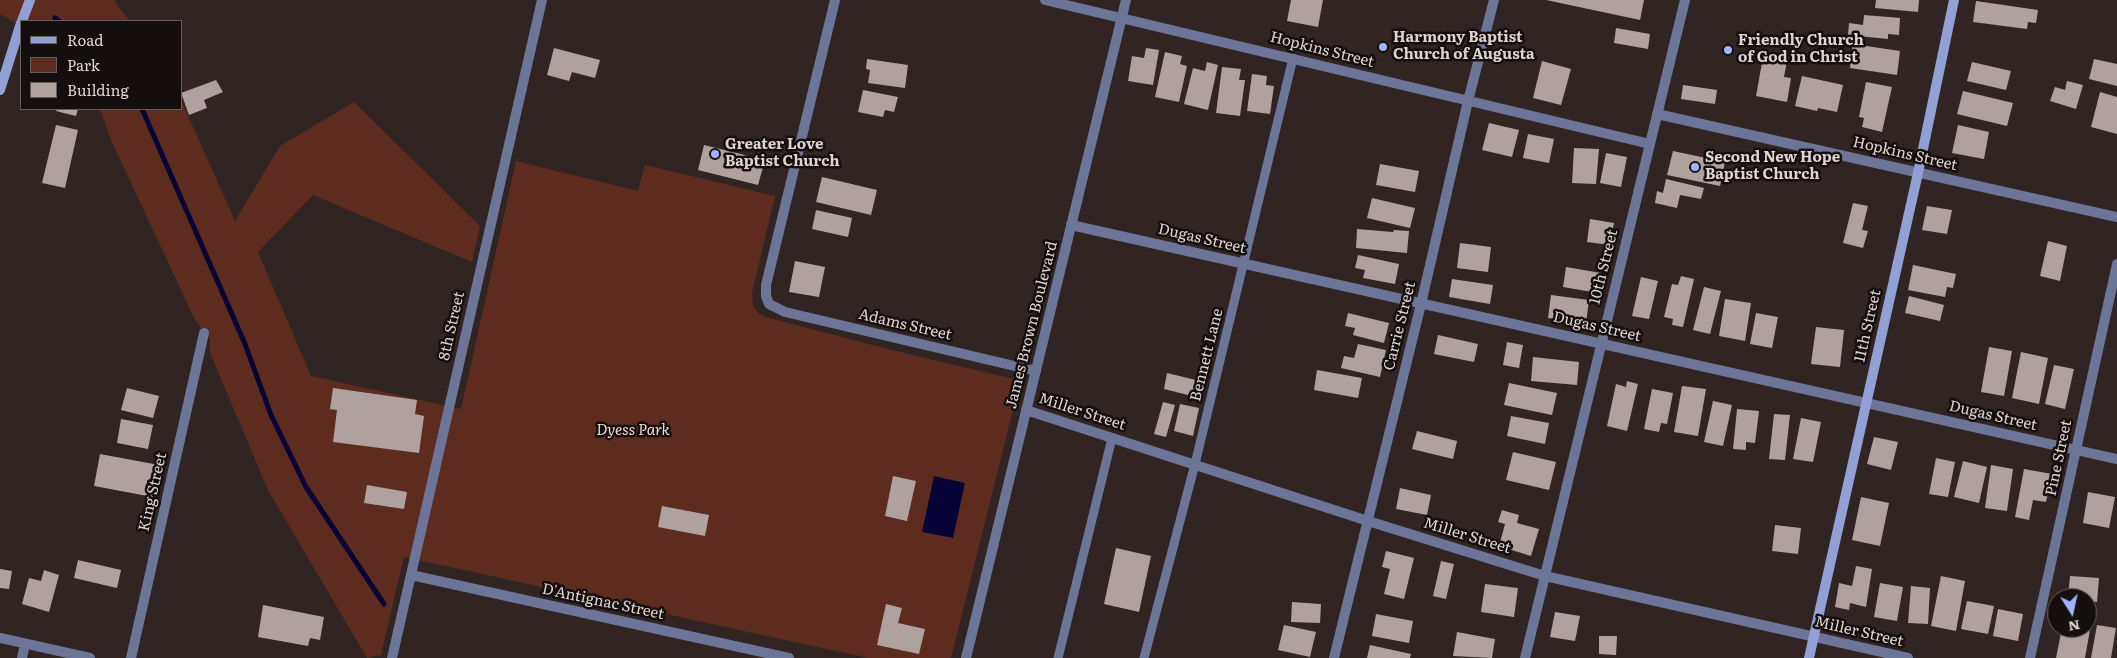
<!DOCTYPE html>
<html>
<head>
<meta charset="utf-8">
<style>
  body { margin:0 }
  #map { position:relative; width:2117px; height:658px; overflow:hidden; background:#302522; font-family:Literata,serif }
  canvas { display:block }
  .legend { position:absolute; left:20px; top:20px; width:162px; height:90px; box-sizing:border-box; background:#140f0e; border:1px solid #645e5d; margin:0; padding:6px 9px; list-style:none; font-size:15px; color:#dcd5d3 }
  .legend li { display:flex; align-items:center; gap:10px; height:25px }
  .legend b { width:25px; border:1px solid #645e5d }
  .north { position:absolute; left:2047px; top:588px; width:50px; height:50px; box-sizing:border-box; background:#140f0e; border:1px solid #645e5d; border-radius:50%; rotate:170deg; font-size:14px; font-weight:700; line-height:20px; text-align:center; color:#dcd5d3 }
  .north::after { content:''; display:block; margin:auto; width:18px; height:22px; background:#a1b3fd; clip-path:polygon(50% 0,100% 100%,50% 72%,0 100%) }
</style>
</head>
<body>
<div id="map">
<canvas width="2117" height="658"></canvas>
<ul class="legend">
<li><b style="height:6px;background:#92a0d6"></b>Road</li>
<li><b style="height:14px;background:#5e2c1e"></b>Park</li>
<li><b style="height:14px;background:#afa29e"></b>Building</li>
</ul>
<div class="north">N</div>
</div>
<script>
const ctx = document.querySelector('canvas').getContext('2d');
ctx.lineJoin = 'round';
function fillPath(path, color) { ctx.fillStyle = color; ctx.fill(path, 'evenodd'); }
const poly = rows => new Path2D(rows.map(r => 'M' + r).join(''));
function stroke(path, color, width, dash) { ctx.strokeStyle = color; ctx.lineWidth = width; ctx.lineCap = dash ? 'butt' : 'round'; ctx.setLineDash(dash || []); ctx.stroke(path); }
function label(font, color, halo, rows, align = 'center') {
  ctx.font = font + ' Literata,serif'; ctx.lineWidth = 5; ctx.setLineDash([]); ctx.textBaseline = 'middle'; ctx.strokeStyle = halo; ctx.fillStyle = color; for (const [text, x, y, turn = 0] of rows) {
    ctx.save(); ctx.translate(x, y); ctx.rotate((+turn || 0) * Math.PI / 180); ctx.textAlign = isNaN(turn) ? turn : align; if (halo) ctx.strokeText(text, 0, 0); ctx.fillText(text, 0, 0); ctx.restore();
  }
}
const green = poly([
  [0,0,115,0,117,5,130,21,21,21,21,26,0,14],
  [181,100,235,221,280,146,354,102,480,226,472,262,313,195,258,252,311,376,461,409,516,161,638,191,645,165,775,196,752,293,753,306,759,314,765,317,904,353,1018,380,1017,394,951,658,868,658,404,557,381,655,367,658,268,490,210,353,210,339,194,318,111,140,100,109,181,109]
]);
const water = poly([
  [934,476,965,483,953,538,922,532]
]);
const stream = poly([
  [55,18,59,21],
  [142,109,245,344,271,415,306,487,384,604]
]);
const building = poly([
  [1291,0,1323,0,1318,27,1287,21],
  [1546,0,1644,0,1640,20],
  [1876,0,1919,0,1918,12,1875,8],
  [1976,1,2038,10,2036,23,2028,22,2027,29,1973,22],
  [1864,15,1900,18,1899,35,1888,34,1888,39,1848,35,1849,23,1863,25],
  [1616,28,1650,34,1648,49,1614,43],
  [1853,44,1900,51,1897,75,1850,68],
  [554,48,600,60,595,78,572,72,569,81,547,75],
  [1146,48,1159,50,1153,85,1128,81,1132,56,1144,58],
  [1165,52,1182,56,1180,64,1187,66,1179,102,1155,97],
  [1763,57,1787,61,1784,77,1791,78,1787,102,1756,96],
  [867,59,908,65,905,88,868,83,870,70,866,69],
  [2094,59,2117,64,2117,86,2089,79],
  [1542,61,1571,69,1561,105,1533,98],
  [1207,62,1218,65,1208,110,1184,104,1193,68,1205,71],
  [1972,62,2011,71,2006,90,1967,81],
  [1222,67,1241,69,1239,80,1245,80,1240,116,1216,113],
  [1252,74,1267,76,1266,85,1274,86,1270,114,1247,111],
  [1802,76,1843,85,1837,112,1818,108,1817,111,1795,106],
  [216,80,223,92,204,100,207,108,189,115,181,93],
  [2067,81,2083,85,2076,109,2050,101,2055,87,2065,90],
  [1866,82,1892,87,1882,132,1862,127,1864,118,1859,117],
  [1683,85,1717,90,1715,104,1681,99],
  [863,90,898,97,894,112,885,110,883,117,858,112],
  [1963,91,2013,103,2007,126,1957,114],
  [2100,92,2117,97,2117,134,2091,127],
  [57,109,78,109,76,116,56,111],
  [1489,123,1519,130,1512,157,1482,150],
  [56,125,78,130,65,188,42,183],
  [1958,125,1989,132,1984,159,1952,153],
  [1528,134,1554,139,1549,163,1523,158],
  [704,145,765,160,758,185,698,170],
  [1574,148,1599,149,1596,184,1572,183],
  [1673,151,1725,162,1720,186,1667,175],
  [1606,153,1627,157,1621,187,1600,183],
  [1380,164,1419,171,1415,192,1376,185],
  [822,177,877,190,871,215,816,202],
  [1666,179,1704,188,1701,199,1680,195,1677,208,1655,203,1657,191,1663,193],
  [1372,198,1415,208,1410,228,1367,218],
  [1853,203,1868,206,1862,230,1868,231,1863,248,1843,243],
  [1927,206,1952,210,1947,234,1922,230],
  [816,210,852,218,848,237,812,229],
  [1590,219,1614,223,1610,245,1587,242],
  [1357,229,1393,232,1394,230,1409,231,1407,253,1356,248],
  [2048,241,2067,246,2060,281,2040,276],
  [1460,243,1491,247,1488,272,1457,268],
  [1358,255,1399,264,1395,284,1363,278,1365,270,1355,268],
  [795,261,825,267,819,297,789,292],
  [1913,265,1956,274,1953,288,1947,287,1945,297,1908,290],
  [1566,267,1601,273,1598,293,1563,287],
  [1681,276,1694,279,1683,327,1672,325,1673,319,1664,317,1672,284,1678,285],
  [1641,277,1658,281,1649,319,1632,316],
  [1452,279,1493,285,1490,304,1449,297],
  [1704,287,1721,291,1710,334,1693,330],
  [1551,295,1589,300,1586,323,1548,318],
  [1909,296,1944,305,1940,321,1905,313],
  [1725,299,1751,303,1745,341,1719,336],
  [1348,313,1389,323,1384,343,1353,335,1355,328,1345,326],
  [1756,313,1778,317,1772,348,1750,344],
  [1816,327,1844,330,1840,367,1811,364],
  [1438,335,1478,344,1474,362,1434,354],
  [1507,342,1523,345,1519,368,1503,365],
  [1358,344,1386,350,1380,377,1341,368,1344,356,1354,358],
  [1989,347,2012,351,2004,396,1981,392],
  [2021,352,2048,358,2039,404,2012,398],
  [1533,357,1579,362,1577,385,1531,381],
  [2054,365,2074,369,2065,409,2045,404],
  [1317,370,1362,378,1358,398,1314,390],
  [1167,373,1200,381,1196,397,1164,389],
  [1627,381,1638,384,1627,431,1607,426,1616,384,1626,387],
  [1509,383,1557,393,1552,415,1504,405],
  [1682,386,1706,389,1698,436,1674,432],
  [127,388,159,396,153,418,121,410],
  [333,388,417,400,415,414,424,416,419,453,333,442,337,410,330,409],
  [1652,389,1673,393,1667,424,1661,423,1659,432,1644,429],
  [1713,401,1732,405,1723,446,1704,442],
  [1163,402,1175,405,1166,437,1154,434],
  [1180,404,1199,408,1193,436,1174,431],
  [1737,409,1759,411,1755,443,1746,442,1746,450,1733,449],
  [1774,414,1790,415,1785,460,1769,459],
  [1511,416,1549,423,1545,444,1507,436],
  [1801,418,1821,422,1813,462,1793,459],
  [121,419,153,425,148,449,117,443],
  [1417,431,1457,441,1453,459,1412,449],
  [1874,437,1898,442,1891,470,1867,464],
  [1513,452,1556,462,1549,490,1506,480],
  [100,454,159,465,153,497,94,486],
  [1936,458,1955,462,1948,497,1929,494],
  [1963,461,1987,467,1979,503,1954,497],
  [1991,465,2013,469,2007,511,1985,508],
  [2024,469,2052,474,2046,502,2033,500,2029,520,2015,517],
  [893,476,916,481,907,521,885,516],
  [367,485,407,492,404,509,364,503],
  [1400,488,1431,495,1427,515,1396,509],
  [2088,492,2115,497,2109,528,2083,523],
  [1861,497,1889,503,1880,546,1852,540],
  [662,506,709,515,705,536,658,527],
  [1502,510,1519,515,1517,523,1539,529,1531,556,1499,546,1505,524,1498,522],
  [1775,525,1801,528,1798,554,1772,551],
  [1116,548,1151,556,1139,612,1104,604],
  [1386,551,1414,558,1404,599,1384,594,1390,569,1382,567],
  [78,560,121,570,117,588,74,578],
  [1441,561,1454,564,1446,599,1433,596],
  [1856,566,1872,569,1866,607,1850,603,1849,610,1835,607,1839,583,1852,586],
  [0,569,12,571,9,589,0,588],
  [44,570,59,575,49,612,22,604,29,578,41,581],
  [1941,576,1965,581,1956,631,1931,626],
  [2070,576,2099,578,2097,602,2087,601,2087,598,2068,598],
  [1880,583,1903,587,1897,621,1874,617],
  [1485,584,1518,588,1514,617,1481,612],
  [1911,586,1930,588,1928,624,1908,623],
  [1967,601,1994,606,1988,634,1961,629],
  [1292,602,1321,604,1320,623,1291,622],
  [886,604,902,608,898,623,925,629,919,654,877,645],
  [263,605,324,617,320,640,310,638,308,646,258,637],
  [1998,609,2023,614,2018,641,1993,636],
  [1555,612,1580,616,1575,641,1550,637],
  [1376,614,1413,621,1409,643,1372,636],
  [2087,624,2091,624,2085,658,2056,658,2062,628,2087,628],
  [1284,625,1316,632,1310,657,1278,650],
  [2097,625,2116,628,2111,658,2091,658],
  [1457,632,1495,639,1492,658,1453,656],
  [1599,636,1617,636,1616,655,1599,654],
  [1370,645,1411,654,1410,658,1367,658]
]);
const service = poly([
  [1058,658,1112,438],
  [1144,658,1195,464,1293,58]
]);
const minor = poly([
  [835,0,766,285,766,296,769,304,785,312,1036,371],
  [1045,0,1650,144],
  [1657,114,2117,217],
  [1071,225,2117,459],
  [1026,410,1368,521,1545,576,1908,658],
  [411,575,789,658],
  [0,638,90,658],
  [22,658,25,644],
  [131,658,204,333],
  [1334,658,1421,304,1468,101,1494,0],
  [1525,658,1685,0],
  [2030,658,2117,264]
]);
const tertiary = poly([
  [392,658,542,0],
  [966,658,1126,0]
]);
const secondary = poly([
  [22,21,30,0],
  [0,90,21,23],
  [1809,658,1918,173,1954,0]
]);
const markers = [
  [1383,47,5,"#a1b3fd"],
  [1728,50,5,"#a1b3fd"],
  [715,154,5,"#a1b3fd"],
  [1695,167,5,"#a1b3fd"]
];
const poiNames = [
  ["Harmony Baptist",1393,38],
  ["Church of Augusta",1393,55],
  ["Friendly Church",1738,41],
  ["of God in Christ",1738,58],
  ["Greater Love",725,145],
  ["Baptist Church",725,162],
  ["Second New Hope",1705,158],
  ["Baptist Church",1705,175]
];
const streetNames = [
  ["Hopkins Street",1322,50,14],
  ["Hopkins Street",1905,154,13],
  ["Dugas Street",1202,239,13],
  ["10th Street",1604,267,-76],
  ["Adams Street",905,325,13],
  ["James Brown Boulevard",1032,325,-76],
  ["8th Street",452,326,-77],
  ["Carrie Street",1400,326,-76],
  ["11th Street",1868,326,-77],
  ["Dugas Street",1597,327,13],
  ["Bennett Lane",1207,355,-76],
  ["Miller Street",1082,412,18],
  ["Dugas Street",1993,416,13],
  ["Pine Street",2059,458,-78],
  ["King Street",153,492,-77],
  ["Miller Street",1467,536,17],
  ["D'Antignac Street",603,602,12],
  ["Miller Street",1859,632,13]
];
const parkNames = [
  ["Dyess Park",633,431]
];
fillPath(green, '#5e2c1e');
fillPath(water, '#070336');
stroke(stream, '#070336', 5);
fillPath(building, '#afa29e');
stroke(service, '#6c7597', 9);
stroke(minor, '#6c7597', 10);
stroke(tertiary, '#6c7597', 10);
stroke(secondary, '#92a0d6', 10);
for (const [x, y, r, color] of markers) { const dot = new Path2D(); dot.arc(x, y, r, 0, 2 * Math.PI); ctx.fillStyle = color; ctx.fill(dot); stroke(dot, '#140f0e', 2); }
label('bold 15px', '#dcd5d3', '#140f0e', poiNames, 'left');
label('15px', '#dcd5d3', '#140f0e', streetNames);
label('italic 15px', '#f4dbd4', '#140f0e', parkNames);
</script>
</body>
</html>
